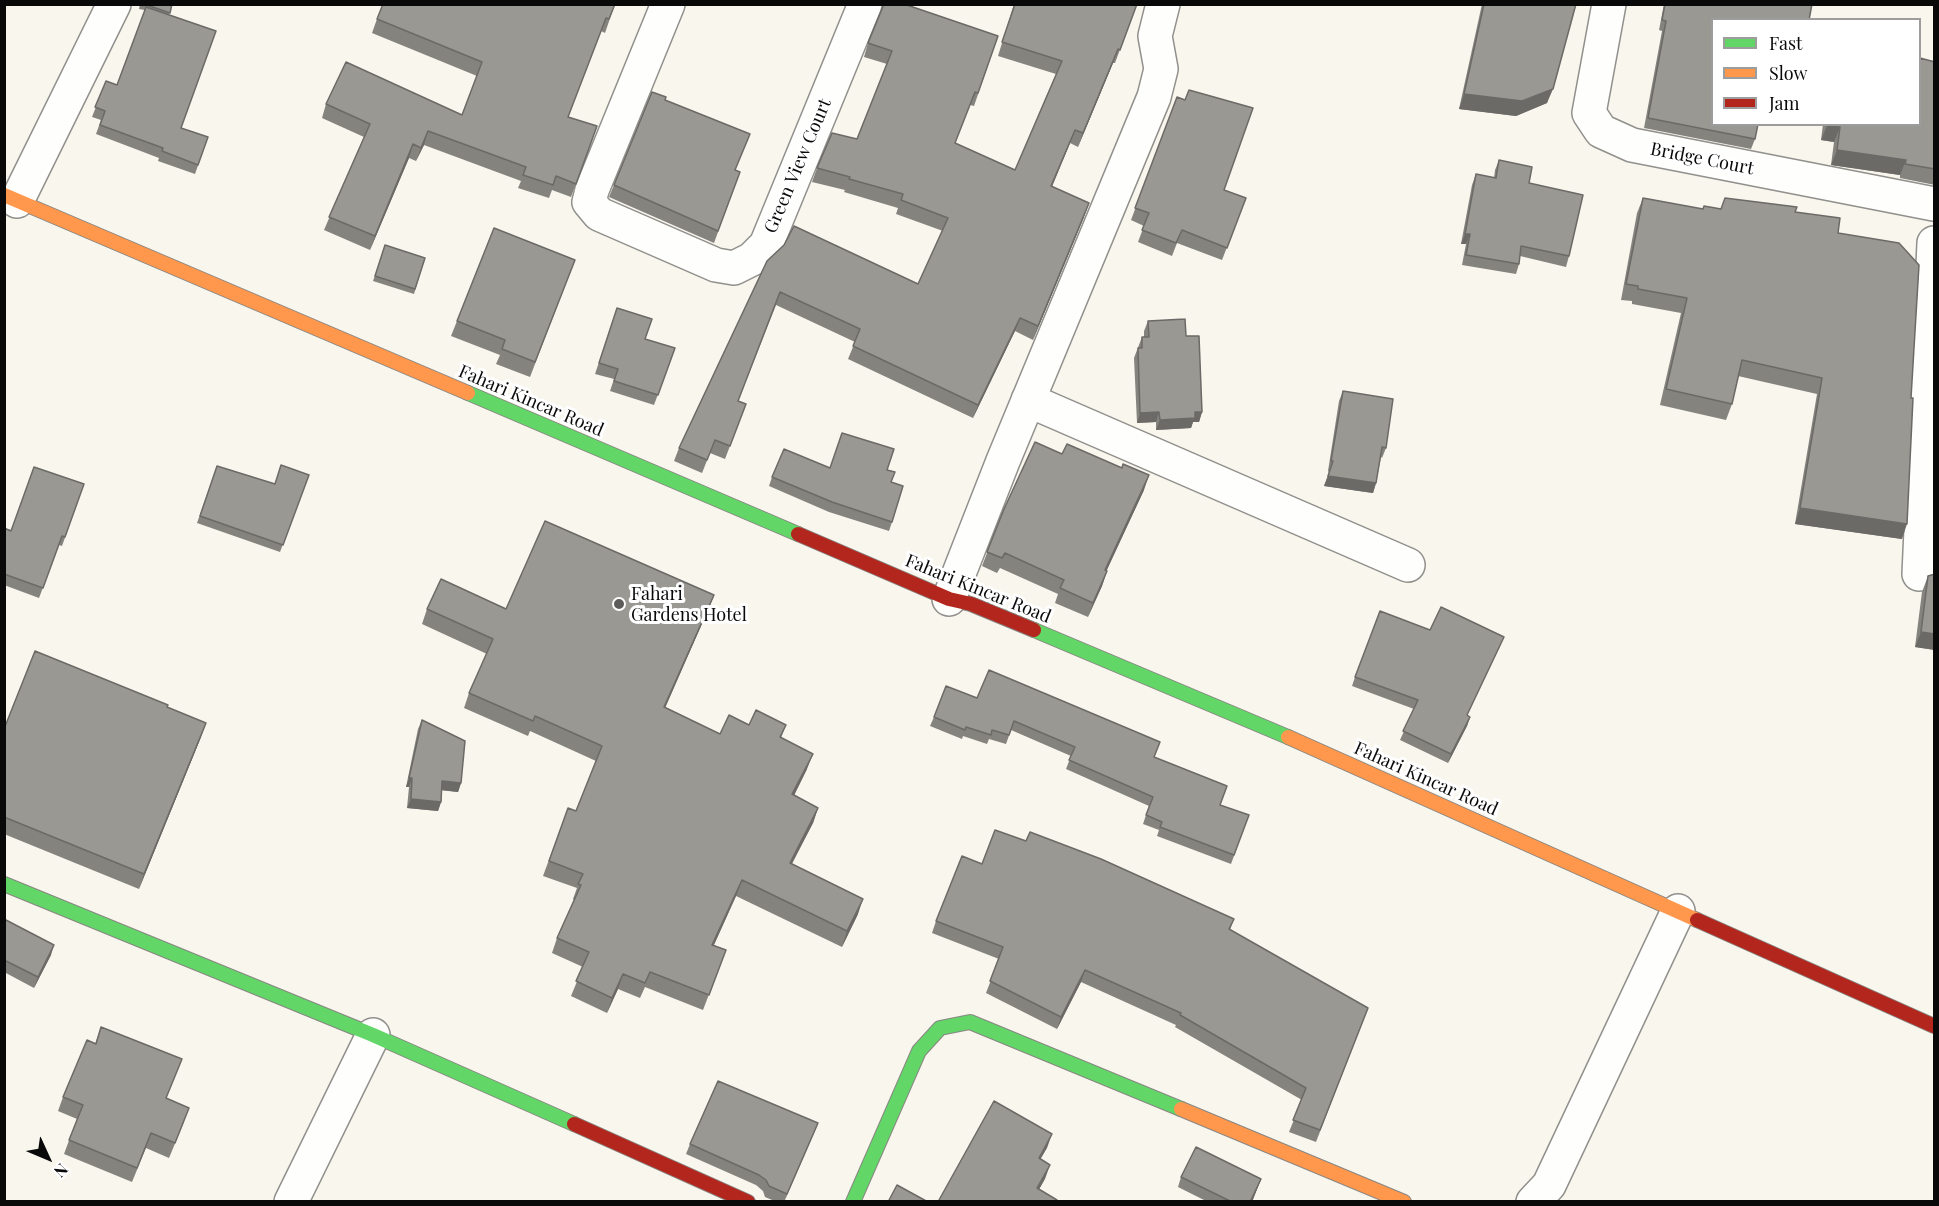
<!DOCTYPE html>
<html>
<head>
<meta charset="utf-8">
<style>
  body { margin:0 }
  #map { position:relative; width:1939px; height:1206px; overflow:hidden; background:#f8f6ed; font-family:"Playfair Display",serif }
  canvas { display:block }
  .frame { position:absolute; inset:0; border:6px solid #090909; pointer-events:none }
  .legend { position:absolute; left:1711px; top:18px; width:210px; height:108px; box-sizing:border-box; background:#fff; border:2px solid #9d9d9d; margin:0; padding:8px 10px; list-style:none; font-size:18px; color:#090909 }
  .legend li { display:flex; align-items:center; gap:12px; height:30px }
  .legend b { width:30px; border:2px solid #9d9d9d }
  .north { position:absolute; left:18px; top:1128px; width:60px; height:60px; -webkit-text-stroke:4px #fff; paint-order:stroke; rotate:134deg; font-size:16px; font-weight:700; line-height:24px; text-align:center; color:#090909 }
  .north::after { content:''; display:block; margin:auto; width:21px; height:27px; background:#090909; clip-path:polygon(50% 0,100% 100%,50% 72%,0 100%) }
</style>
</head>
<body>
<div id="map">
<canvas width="1939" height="1206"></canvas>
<div class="frame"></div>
<ul class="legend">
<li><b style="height:8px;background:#63d668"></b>Fast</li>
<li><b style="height:8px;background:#ff974d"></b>Slow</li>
<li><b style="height:8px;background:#b3261e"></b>Jam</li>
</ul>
<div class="north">N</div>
</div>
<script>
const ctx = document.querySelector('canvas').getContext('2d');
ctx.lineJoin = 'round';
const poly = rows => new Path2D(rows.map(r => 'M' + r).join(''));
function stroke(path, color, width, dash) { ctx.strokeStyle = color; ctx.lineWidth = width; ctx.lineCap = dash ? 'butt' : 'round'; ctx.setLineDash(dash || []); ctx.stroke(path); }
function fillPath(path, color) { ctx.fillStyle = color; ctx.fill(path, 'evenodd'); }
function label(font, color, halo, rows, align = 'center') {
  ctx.font = font + ' "Playfair Display",serif'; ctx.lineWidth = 6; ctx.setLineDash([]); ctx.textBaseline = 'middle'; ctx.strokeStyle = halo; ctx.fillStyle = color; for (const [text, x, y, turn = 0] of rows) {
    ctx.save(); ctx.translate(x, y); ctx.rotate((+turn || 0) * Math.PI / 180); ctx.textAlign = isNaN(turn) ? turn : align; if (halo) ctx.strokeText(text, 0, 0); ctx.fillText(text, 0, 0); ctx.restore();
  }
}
const street = poly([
  [668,4,592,190,589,202,599,214,716,265,734,268,752,259,766,245,865,4],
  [1609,4,1589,113,1601,131,1632,145,1934,204],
  [17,201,114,4],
  [1028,400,1408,565],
  [1919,574,1934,243],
  [949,599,1003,461,1154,97,1161,69,1155,36,1163,4],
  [291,1202,373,1035],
  [1533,1202,1549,1185,1678,911]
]);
const fast = poly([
  [468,393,798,534],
  [1034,630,1288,737],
  [4,884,373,1035,574,1124],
  [853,1202,919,1051,940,1028,970,1022,1181,1109]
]);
const slow = poly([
  [4,195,468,393],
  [1288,737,1697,920],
  [1181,1109,1404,1202]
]);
const jam = poly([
  [798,534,949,599,971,604,1034,630],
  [1697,920,1934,1026],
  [574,1124,748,1202]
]);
const wall = poly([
  [140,4,172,4,169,15,181,128,208,137,195,174,158,161,159,158,96,134,101,120,92,117,106,81,117,85,145,10,139,9],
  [615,4,605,33,601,31,568,117,597,126,571,197,552,190,549,198,518,188,521,181,424,145,416,161,409,158,370,250,324,230,364,137,322,118,326,104,462,115,477,76,372,33,377,19],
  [1014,4,1137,4,1115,63,1113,63,1078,147,1070,143,1052,187,1084,217,1033,340,1015,331,973,418,848,359,855,342,776,305,738,401,746,404,725,459,710,453,702,473,674,461,679,448,767,261,918,284,943,231,896,214,898,208,844,192,845,190,812,182,817,168,857,139,887,64,864,57,868,43,998,36,974,106,970,105,955,143,1015,170,1056,74,998,56],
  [1482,4,1576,4,1547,103,1516,116,1459,109],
  [1664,4,1812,4,1713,20,1755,139,1751,149,1644,128,1662,31,1659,30],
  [1935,62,1935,185,1900,178,1900,175,1831,165,1834,142,1821,140,1823,124,1920,124],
  [1177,97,1224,190,1246,198,1222,260,1177,243,1172,256,1138,242,1144,226,1131,220],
  [665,100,736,171,740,172,714,243,609,197,614,185],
  [1499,160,1529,183,1569,256,1566,267,1520,256,1519,264,1516,274,1462,265,1466,244,1461,244,1472,185,1476,174,1494,178,1495,170],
  [1643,198,1702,209,1704,206,1721,209,1795,212,1838,233,1902,539,1795,524,1817,394,1738,376,1732,404,1726,420,1660,405,1681,313,1632,304,1632,301,1621,300,1637,213],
  [385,245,425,258,414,294,373,281],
  [575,260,530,377,496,364,500,355,451,336,457,321],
  [617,308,645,339,675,348,654,405,610,391,614,379,595,374],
  [1148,321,1186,336,1202,412,1199,422,1193,422,1191,428,1156,430,1156,422,1137,423,1134,358,1142,337,1144,337,1144,331],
  [1343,391,1386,448,1382,458,1381,457,1376,483,1373,493,1324,486,1329,472,1328,471,1339,401],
  [217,466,275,484,309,475,280,552,197,523],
  [829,468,887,470,891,482,892,522,889,531,829,512,769,486,772,477],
  [84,484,62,546,59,545,39,598,4,585,4,528,11,530],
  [1144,490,1106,571,1107,571,1102,586,1088,617,1055,603,1058,594,1000,568,997,573,982,566,1004,509],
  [1935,574,1935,650,1915,647,1922,592,1928,576],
  [714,595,708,610,665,707,720,734,749,725,786,725,781,738,807,769,794,795,818,808,813,823,792,864,858,914,842,947,736,896,714,945,726,950,703,1010,645,987,640,998,618,989,607,1013,571,996,583,967,552,953,557,938,574,900,573,899,577,888,543,876,568,808,576,811,596,761,530,731,528,736,464,708,469,693,487,654,422,624,427,609,506,609],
  [1430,630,1500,646,1467,715,1470,717,1467,726,1448,763,1400,740,1414,709,1352,686,1355,677],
  [977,698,1154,757,1220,805,1249,815,1231,864,1157,836,1159,830,1143,824,1149,806,1066,769,1071,756,1011,730,1006,744,989,739,987,744,963,736,962,739,930,726,934,717],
  [167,707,201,737,139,889,4,834,4,729],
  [422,720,461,783,458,792,442,790,441,802,438,811,407,808,409,787,406,787,418,729],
  [982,864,1234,919,1230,930,1368,1008,1316,1142,1289,1132,1302,1100,1175,1027,1176,1025,1081,982,1057,1029,986,993,999,959,932,933,936,921],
  [4,919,51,955,34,988,4,972],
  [101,1027,182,1059,166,1098,184,1122,169,1158,146,1148,132,1182,64,1154,77,1119,58,1111,63,1097,95,1044],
  [818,1123,784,1202,777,1202,765,1197,763,1191,756,1185,686,1154,690,1144],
  [1181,1177,1261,1179,1252,1202,1208,1202,1178,1187]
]);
const shadedWall = poly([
  [1118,49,1113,63,1078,147,1083,133],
  [1553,89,1547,103,1516,116,1459,109,1464,94],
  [1827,126,1840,127,1834,142,1821,140],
  [1075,130,1070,143,1046,200,1051,186],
  [428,131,424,145,416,161,421,148],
  [413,144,409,158,370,250,375,236],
  [1837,150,1906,160,1900,175,1831,165],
  [1089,203,1084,217,1033,340,1038,326],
  [1465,234,1470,234,1466,244,1461,244],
  [1020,318,1015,331,973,418,978,405],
  [1159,412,1156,422,1137,423,1140,413],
  [1195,412,1202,412,1199,422,1193,422,1191,428,1156,430,1160,420],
  [1149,475,1144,490,1100,585,1105,570],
  [1328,476,1376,483,1373,493,1324,486],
  [1800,508,1907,524,1902,539,1795,524],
  [1107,571,1102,586,1088,617,1093,603],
  [714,595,708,610,659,722,664,707],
  [1921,632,1935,634,1935,650,1915,647],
  [1470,717,1467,726,1448,763,1451,754],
  [206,723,201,737,139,889,144,874],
  [813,754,807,769,787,810,792,794],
  [409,778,412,778,409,787,406,787],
  [442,781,461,783,458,792,439,790],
  [411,799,441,802,438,811,407,808],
  [818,808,813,823,784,878,790,863],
  [742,880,736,896,707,960,712,945],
  [863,899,858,914,842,947,847,931],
  [54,945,51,955,34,988,38,977],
  [1085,970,1081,982,1057,1029,1061,1017],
  [623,974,618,989,607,1013,612,998],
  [818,1123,814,1133,784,1202,787,1194],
  [1052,1134,1047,1148,1033,1172,1039,1158],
  [1050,1165,1045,1179,1032,1202,1037,1188],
  [1261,1179,1252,1202,1250,1202]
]);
const building = poly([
  [144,4,172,4,170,13,144,4],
  [383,4,615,4,609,19,606,18,568,117,597,126,576,184,556,176,553,185,523,175,526,167,428,131,421,148,413,144,375,236,329,217,370,124,326,104,346,62,462,115,482,62,377,19,383,4],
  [884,4,904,4,998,36,978,93,975,92,955,143,1015,170,1062,61,1002,42,1015,4,1137,4,1120,50,1118,49,1083,133,1075,130,1051,186,1089,203,1038,326,1020,318,978,405,853,346,860,329,780,292,738,401,746,404,730,446,715,440,707,460,679,448,767,261,784,245,794,226,918,284,948,218,901,200,903,194,849,179,850,177,817,168,832,133,857,139,892,51,868,43,884,4],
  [1484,4,1576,4,1553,89,1522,101,1464,94,1484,4],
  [1665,4,1812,4,1809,20,1713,20,1713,124,1758,124,1755,139,1648,118,1666,21,1662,20,1665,4],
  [146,7,216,31,181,128,208,137,198,165,162,151,163,148,100,125,105,111,95,107,106,81,117,85,146,7],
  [1920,58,1935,62,1935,169,1905,164,1906,160,1837,150,1840,127,1827,126,1827,124,1920,124,1920,58],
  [1189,90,1253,108,1224,190,1246,198,1227,248,1182,230,1176,243,1142,230,1149,213,1135,208,1177,97,1185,100,1189,90],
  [652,92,666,97,665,100,750,134,735,170,740,172,718,231,614,185,652,92],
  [1499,160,1532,167,1529,183,1583,195,1569,256,1521,246,1519,264,1466,255,1470,234,1465,234,1476,174,1496,178,1499,160],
  [1643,198,1703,209,1704,206,1721,209,1725,198,1797,207,1795,212,1840,218,1838,233,1899,243,1919,265,1911,398,1913,398,1907,524,1800,508,1822,378,1742,360,1732,404,1666,389,1687,298,1638,289,1638,286,1626,284,1643,198],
  [494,228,575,260,535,362,502,349,505,340,457,321,494,228],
  [385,245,425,258,415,289,375,276,385,245],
  [617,308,652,319,645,339,675,348,658,395,614,381,618,369,599,363,617,308],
  [1185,319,1186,336,1199,336,1202,412,1195,412,1195,418,1160,420,1159,412,1140,413,1138,348,1142,348,1142,337,1149,337,1148,321,1185,319],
  [1343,391,1393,399,1386,448,1382,447,1376,483,1328,476,1333,461,1331,461,1343,391],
  [842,433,894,449,887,470,895,472,891,482,903,486,892,522,832,502,772,477,784,449,830,468,842,433],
  [1035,442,1062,454,1067,444,1122,468,1123,464,1149,475,1105,570,1107,571,1093,603,1060,588,1064,580,1005,553,1002,558,987,552,1004,509,1035,442],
  [281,465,309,475,283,545,200,516,217,466,275,484,281,465],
  [34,467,84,484,65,537,62,536,43,588,4,574,4,528,11,531,34,467],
  [545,521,714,595,664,707,720,734,729,715,749,725,756,710,786,725,780,737,813,754,792,794,818,808,790,863,863,899,847,931,742,880,712,945,726,950,709,995,650,972,645,983,623,974,612,998,576,981,589,952,557,938,581,885,578,884,583,874,549,861,568,808,576,811,602,746,535,716,533,721,469,693,493,639,427,609,441,579,506,609,545,521],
  [1935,574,1935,634,1921,632,1928,576,1935,574],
  [1441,607,1504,637,1467,715,1470,717,1451,754,1403,731,1418,700,1355,677,1380,611,1430,630,1441,607],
  [35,651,168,705,167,707,206,723,144,874,4,817,4,729,35,651],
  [989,670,1160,742,1154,757,1227,786,1220,805,1249,815,1234,855,1160,827,1162,822,1146,815,1153,797,1069,760,1075,747,1014,721,1009,735,992,730,991,735,966,727,965,730,934,717,946,686,977,698,989,670],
  [422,720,465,741,461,783,442,781,441,802,411,799,412,778,409,778,422,720],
  [995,830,1026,841,1030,832,1101,859,1234,919,1229,929,1368,1008,1320,1130,1293,1120,1306,1088,1180,1015,1181,1013,1085,970,1061,1017,990,981,1003,947,936,921,962,856,982,864,995,830],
  [4,919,54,945,38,977,4,960,4,919],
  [101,1027,182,1059,166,1098,189,1108,175,1143,151,1133,137,1168,69,1140,83,1105,63,1097,87,1040,96,1044,101,1027],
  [718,1081,818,1123,787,1194,769,1186,766,1180,759,1175,690,1144,718,1081],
  [994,1101,1052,1134,1039,1158,1050,1165,1037,1188,1057,1200,1056,1202,941,1202,939,1200,994,1101],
  [1196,1147,1261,1179,1250,1202,1232,1202,1181,1177,1196,1147],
  [897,1185,928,1202,888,1202,897,1185]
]);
const markers = [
  [619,604,6,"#5d5c59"]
];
const streetNames = [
  ["Bridge Court",1702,159,11],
  ["Green View Court",798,166,-67],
  ["Fahari Kincar Road",531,401,23],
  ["Fahari Kincar Road",978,589,22],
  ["Fahari Kincar Road",1426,779,24]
];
const poiNames = [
  ["Fahari",631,594],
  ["Gardens Hotel",631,615]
];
stroke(street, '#91908c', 36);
stroke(fast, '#878682', 16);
stroke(slow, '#878682', 16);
stroke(jam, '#878682', 16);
stroke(street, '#fefefc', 33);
stroke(fast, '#63d668', 14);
stroke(slow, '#ff974d', 14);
stroke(jam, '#b3261e', 14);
fillPath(wall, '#84837e');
fillPath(shadedWall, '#6c6a67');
fillPath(building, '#9a9893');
stroke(building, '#6c6a67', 1.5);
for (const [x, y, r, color] of markers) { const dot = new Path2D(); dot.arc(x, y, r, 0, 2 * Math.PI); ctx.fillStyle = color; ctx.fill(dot); stroke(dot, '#fff', 2); }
label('18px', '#090909', '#fff', streetNames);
label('18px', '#090909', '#fff', poiNames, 'left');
</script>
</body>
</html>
